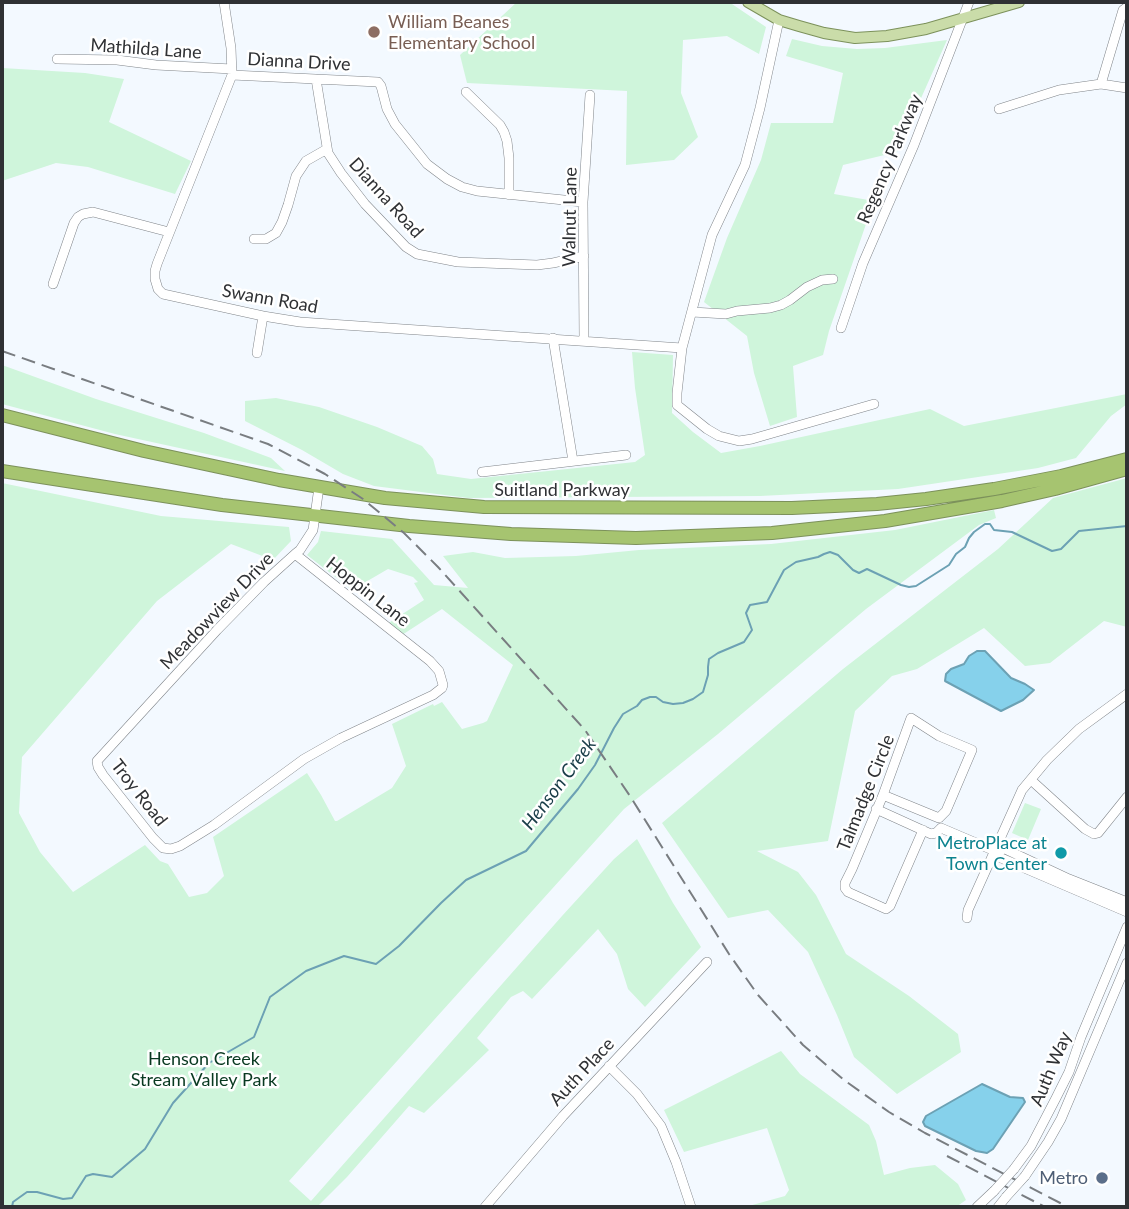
<!DOCTYPE html>
<html>
<head>
<meta charset="utf-8">
<style>
  body { margin:0 }
  #map { position:relative; width:1129px; height:1209px; overflow:hidden; background:#f3f9ff; font-family:Lato,sans-serif }
  canvas { display:block }
  .frame { position:absolute; inset:0; border:4px solid #2f3134; pointer-events:none }
</style>
</head>
<body>
<div id="map">
<canvas width="1129" height="1209"></canvas>
<div class="frame"></div>
</div>
<script>
const ctx = document.querySelector('canvas').getContext('2d');
ctx.lineJoin = 'round';
function fillPath(path, color) { ctx.fillStyle = color; ctx.fill(path, 'evenodd'); }
const poly = rows => new Path2D(rows.map(r => 'M' + r).join(''));
function stroke(path, color, width, dash) { ctx.strokeStyle = color; ctx.lineWidth = width; ctx.lineCap = dash ? 'butt' : 'round'; ctx.setLineDash(dash || []); ctx.stroke(path); }
function label(font, color, halo, rows, align = 'center') {
  ctx.font = font + ' Lato,sans-serif'; ctx.lineWidth = 5; ctx.setLineDash([]); ctx.textBaseline = 'middle'; ctx.strokeStyle = halo; ctx.fillStyle = color; for (const [text, x, y, turn = 0] of rows) {
    ctx.save(); ctx.translate(x, y); ctx.rotate((+turn || 0) * Math.PI / 180); ctx.textAlign = isNaN(turn) ? turn : align; if (halo) ctx.strokeText(text, 0, 0); ctx.fillText(text, 0, 0); ctx.restore();
  }
}
const green = poly([
  [517,2,729,2,766,27,759,54,727,36,683,40,681,93,698,137,674,160,626,165,627,91,467,83,460,55],
  [792,39,822,46,857,49,885,48,947,40,897,152,843,165,834,194,874,201,829,331,823,355,793,366,797,417,770,426,754,373,747,336,704,302,727,238,761,160,771,123,833,123,843,73,786,56],
  [2,68,85,73,124,79,109,122,191,161,175,194,88,167,56,163,2,181],
  [632,352,673,355,672,413,693,432,721,453,760,446,930,409,964,426,1127,394,1127,404,1111,416,1076,458,1038,468,898,489,760,496,468,498,374,486,343,474,302,450,245,421,245,401,276,398,319,407,377,427,422,446,433,459,437,474,471,479,635,462,645,455,635,388],
  [2,365,96,399,204,433,271,458,285,471,115,434,2,404],
  [1127,478,1127,627,1104,621,1050,663,1025,666,984,628,917,669,892,676,855,711,828,841,757,851,798,872,816,895,846,954,909,996,958,1034,961,1052,897,1094,854,1057,837,1015,808,952,768,910,728,918,662,823,843,669,998,549,1053,498],
  [2,483,161,516,289,527,291,541,273,560,231,544,157,601,22,757,19,813,40,852,73,892,145,845,160,861,168,864,189,897,207,893,224,876,213,837,307,773,321,795,335,821,337,821,392,788,406,766,392,724,433,704,434,706,442,702,462,729,483,723,487,721,513,665,442,609,402,635,387,624,424,600,414,583,418,582,413,577,388,569,352,590,307,555,318,542,321,531,392,539,434,585,468,588,443,556,473,552,505,558,576,556,639,550,771,544,895,530,994,510,996,518,979,525,866,609,718,734,624,809,289,1181,311,1201,562,916,614,859,637,839,673,903,701,947,645,1007,628,989,617,954,598,929,532,999,523,991,511,997,477,1038,489,1050,424,1113,409,1106,347,1177,317,1207,2,1207],
  [1025,803,1041,809,1028,840,1012,833],
  [781,1051,800,1074,869,1125,876,1141,884,1175,910,1168,935,1165,958,1184,966,1200,956,1207,745,1207,785,1196,789,1190,767,1128,684,1152,664,1110]
]);
const water = poly([
  [977,651,985,651,1011,678,1025,684,1034,690,1023,700,1001,711,945,681,946,674,951,669,964,664,969,656,977,651],
  [982,1084,1010,1097,1023,1098,1025,1102,993,1149,987,1153,976,1151,925,1126,923,1122,926,1116,982,1084]
]);
const stream = poly([
  [12,1207,13,1202,27,1192,37,1192,63,1199,72,1198,86,1176,93,1174,112,1177,145,1149,173,1103,209,1063,254,1037,270,997,306,971,344,956,376,964,399,946,441,903,466,880,526,851,578,789,595,765,614,728,623,714,637,706,642,700,650,697,656,697,663,702,673,704,683,703,693,699,703,692,708,675,708,667,709,659,718,653,744,642,752,630,746,613,750,605,767,602,784,570,796,562,818,557,824,554,830,552,838,555,853,570,859,573,867,569,901,585,909,587,916,586,949,565,956,554,965,547,969,538,974,532,985,524,990,524,994,530,1012,532,1052,551,1061,549,1079,531,1127,526]
]);
const minor = poly([
  [224,2,231,48,232,75,157,264,155,271,155,279,158,289,163,294,263,316,300,322,682,348],
  [779,20,760,108,745,165,712,235,682,348,677,393,677,405,707,429,719,436,739,441,752,439,874,404],
  [57,59,117,60,156,65,232,69],
  [232,75,378,82,381,86,387,109,395,124,427,164,447,179,462,187,477,191,583,202],
  [316,79,328,153,341,173,365,204,406,247,417,254,458,262,537,265,553,263,584,256],
  [1101,84,1127,88],
  [466,92,500,125,504,132,507,141,509,158,509,195],
  [999,109,1059,90,1101,84,1123,10,1127,7],
  [254,239,266,239,276,233,282,222,288,205,296,176,306,161,327,149],
  [53,284,74,223,78,217,83,214,93,212,169,232],
  [692,312,726,314,737,311,770,308,781,305,790,300,807,287,822,280,833,279],
  [841,328,863,263,914,145,969,2],
  [553,338,573,461],
  [584,340,583,202,590,95],
  [257,353,263,316],
  [482,472,626,455],
  [295,554,430,661,439,671,443,685,442,688,433,695,341,738,304,759,214,825,180,846,171,849,163,848,153,838,103,775,98,767,97,761,217,630,264,582,295,554,300,550,313,530,319,487],
  [1031,780,1085,829,1094,834,1098,833,1127,797],
  [883,795,939,818],
  [876,809,931,834,936,833,941,828],
  [941,828,995,851,1001,858,1127,912],
  [923,830,890,906,886,909,848,892,845,888,845,883,852,869,883,795,911,718,939,736,972,750,952,797,946,811,939,818],
  [995,851,1005,849,1069,879,1127,902],
  [967,918,968,910,1022,790,1047,760,1079,729,1127,694],
  [609,1066,637,1094,661,1126,676,1162,691,1207],
  [1014,1169,1031,1146,1056,1098,1069,1072,1081,1037,1127,927],
  [1025,1176,1048,1142,1061,1119,1127,963],
  [485,1207,563,1116,707,962],
  [977,1207,994,1191],
  [998,1207,1006,1197]
]);
const major = poly([
  [748,2,779,20,799,26,824,33,855,38,887,36,926,29,1019,2]
]);
const highway = poly([
  [2,415,144,451,279,480,385,498,484,507,792,508,877,504,926,499,994,489,1061,476,1127,459],
  [2,471,222,505,409,526,511,534,636,538,772,533,885,521,1002,501,1055,489,1127,469]
]);
const rail = poly([
  [2,351,268,444,325,474,363,499,404,533,438,567,585,730,630,796,729,954,758,995,803,1045,844,1080,889,1112,925,1133,1068,1207],
  [947,1156,1045,1207]
]);
const minorBridge = poly([
  [994,1191,1014,1169],
  [1006,1197,1025,1176]
]);
const markers = [
  [374,32,7,"#8d6e63"],
  [1061,853,7,"#0f9aa8"],
  [1102,1178,7,"#5c6f8a"]
];
const educationNames = [
  ["William Beanes",388,22],
  ["Elementary School",388,43]
];
const streetNames = [
  ["Mathilda Lane",146,49,4],
  ["Dianna Drive",299,62,3],
  ["Regency Parkway",890,159,-67],
  ["Dianna Road",386,198,48],
  ["Walnut Lane",570,217,-89],
  ["Swann Road",270,299,10],
  ["Suitland Parkway",562,490],
  ["Hoppin Lane",368,592,38],
  ["Meadowview Drive",217,611,-46],
  ["Troy Road",139,793,52],
  ["Talmadge Circle",866,793,-68],
  ["Auth Way",1051,1069,-67],
  ["Auth Place",582,1072,-47]
];
const cultureNames = [
  ["MetroPlace at",1047,843],
  ["Town Center",1047,864]
];
const parkNames = [
  ["Henson Creek",204,1059],
  ["Stream Valley Park",204,1080]
];
const serviceNames = [
  ["Metro",1088,1178]
];
const waterNames = [
  ["Henson Creek",559,784,-53]
];
fillPath(green, '#cff5db');
fillPath(water, '#86d1eb');
stroke(water, '#6ca1b4', 2);
stroke(stream, '#6ca1b4', 2);
stroke(minor, '#80858a', 10);
stroke(major, '#7c915b', 12);
stroke(highway, '#7c915b', 14);
stroke(minor, '#fff', 9);
stroke(major, '#cadca9', 10);
stroke(highway, '#a6c470', 12);
stroke(rail, '#797d81', 2, [14, 7]);
stroke(minorBridge, '#80858a', 10, []);
stroke(minorBridge, '#fff', 9);
for (const [x, y, r, color] of markers) { const dot = new Path2D(); dot.arc(x, y, r, 0, 2 * Math.PI); ctx.fillStyle = color; ctx.fill(dot); stroke(dot, '#fff', 2.5); }
label('18px', '#785e54', '#fff', educationNames, 'left');
label('18px', '#2f3134', '#fff', streetNames);
label('18px', '#0d838f', '#fff', cultureNames, 'right');
label('18px', '#083920', '#fff', parkNames);
label('18px', '#4e5e75', '#fff', serviceNames, 'right');
label('italic 19px', '#183c47', '#fff', waterNames);
</script>
</body>
</html>
